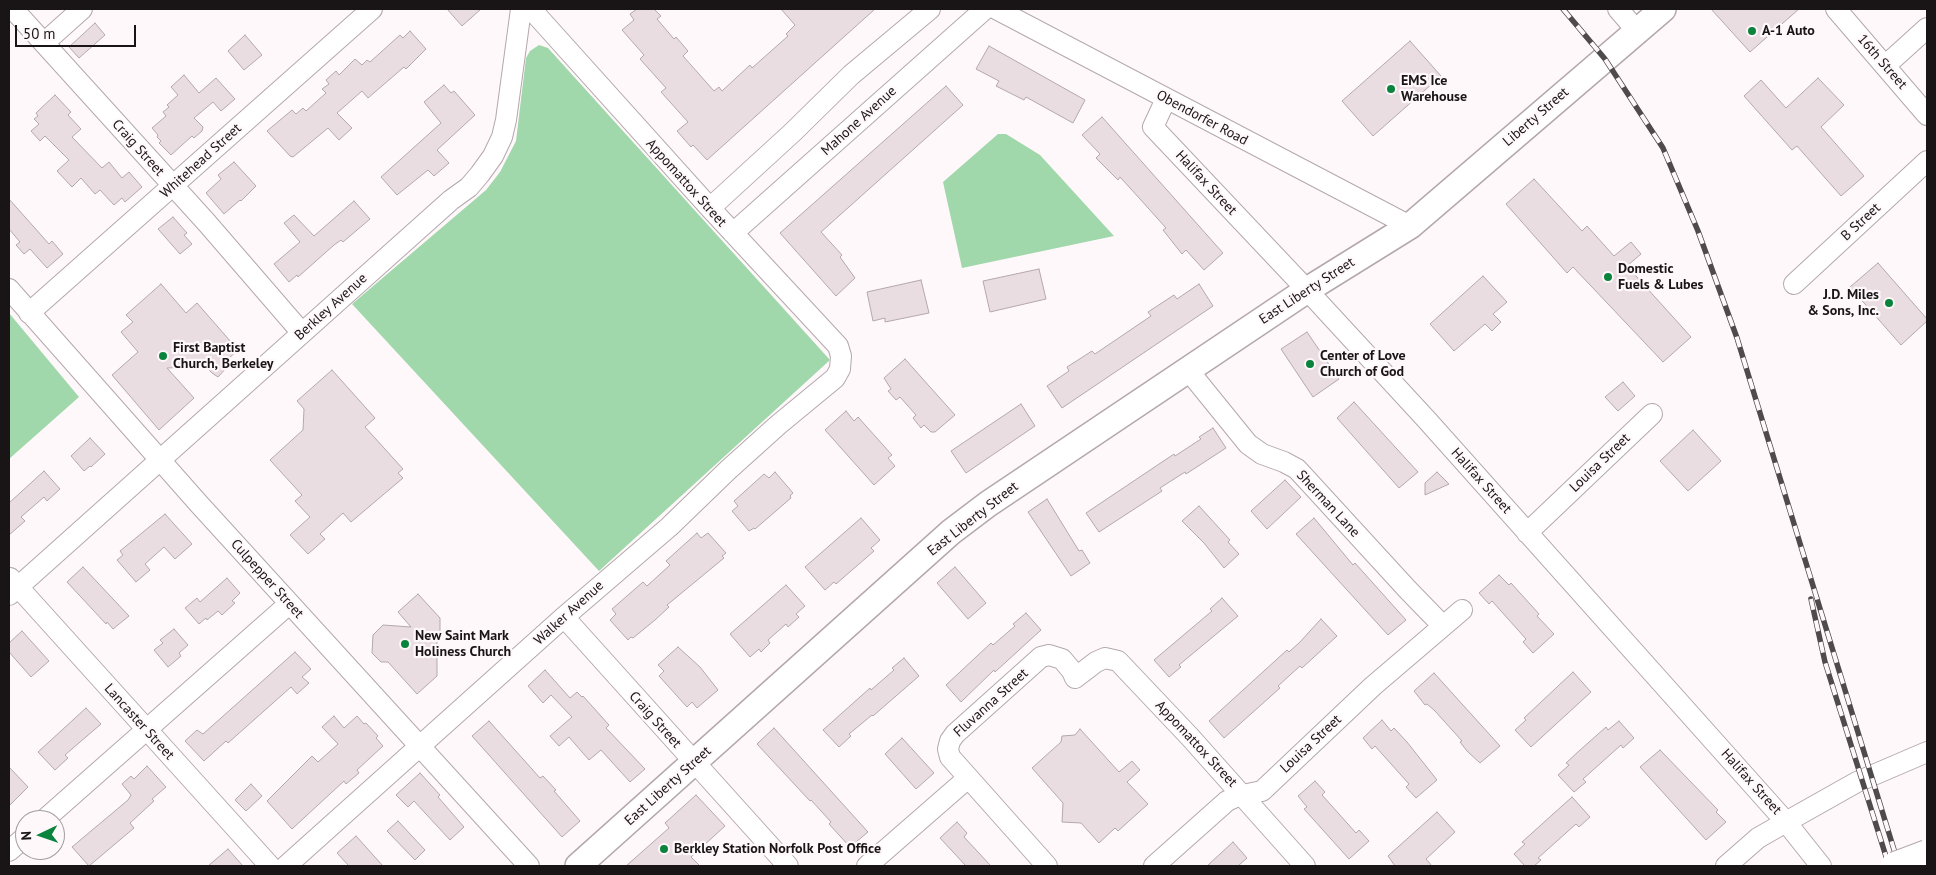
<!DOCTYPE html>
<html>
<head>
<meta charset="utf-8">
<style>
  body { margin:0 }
  #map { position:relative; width:1936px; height:875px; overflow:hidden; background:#fff8fa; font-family:"PT Sans",sans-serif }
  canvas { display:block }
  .frame { position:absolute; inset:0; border:10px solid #191517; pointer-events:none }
  .north { position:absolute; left:15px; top:810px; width:50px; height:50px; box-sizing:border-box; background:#fff8fa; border:1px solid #a39d9f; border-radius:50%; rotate:267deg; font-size:14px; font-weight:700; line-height:20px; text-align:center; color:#191517 }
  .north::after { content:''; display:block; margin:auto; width:18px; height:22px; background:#0a833c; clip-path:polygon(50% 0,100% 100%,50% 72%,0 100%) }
  .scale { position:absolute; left:15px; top:25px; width:121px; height:22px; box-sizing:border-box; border:2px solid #191517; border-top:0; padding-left:6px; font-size:15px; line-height:18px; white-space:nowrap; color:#191517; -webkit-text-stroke:4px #fff8fa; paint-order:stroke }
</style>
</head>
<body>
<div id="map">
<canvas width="1936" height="875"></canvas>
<div class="frame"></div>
<div class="north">N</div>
<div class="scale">50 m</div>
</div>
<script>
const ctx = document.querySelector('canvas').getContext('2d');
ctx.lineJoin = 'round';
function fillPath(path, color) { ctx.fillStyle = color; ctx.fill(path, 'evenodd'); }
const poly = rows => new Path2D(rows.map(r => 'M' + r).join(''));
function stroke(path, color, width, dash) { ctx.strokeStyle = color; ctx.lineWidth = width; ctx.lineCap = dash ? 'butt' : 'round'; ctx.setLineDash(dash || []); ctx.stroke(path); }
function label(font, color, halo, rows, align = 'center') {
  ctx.font = font + ' "PT Sans",sans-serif'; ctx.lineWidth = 4.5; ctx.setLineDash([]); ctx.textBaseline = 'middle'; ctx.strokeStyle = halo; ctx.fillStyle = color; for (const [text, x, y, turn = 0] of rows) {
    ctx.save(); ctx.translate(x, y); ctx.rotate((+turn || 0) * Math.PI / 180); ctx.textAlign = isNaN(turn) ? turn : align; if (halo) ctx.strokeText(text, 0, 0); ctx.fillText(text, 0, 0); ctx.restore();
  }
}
const green = poly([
  [539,45,548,48,830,360,599,571,352,304,486,190,500,172,516,141,526,58,530,51],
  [998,134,1006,134,1040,155,1114,236,962,268,943,182],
  [9,313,79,397,9,459]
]);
const building = poly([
  [447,9,481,9,462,26,447,9],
  [637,9,654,9,661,16,657,19,674,39,676,37,688,51,683,56,714,91,719,87,722,91,750,65,752,68,788,36,786,34,795,25,781,9,875,9,707,160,693,145,691,147,677,131,688,122,661,92,666,88,640,59,644,55,622,30,634,20,630,14,637,9],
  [1711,9,1799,9,1750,52,1711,9],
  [95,23,105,35,79,58,69,47,95,23],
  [410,31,426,49,406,69,404,67,368,98,362,91,337,113,352,128,339,140,328,128,293,157,290,156,267,131,292,110,296,114,303,108,306,111,326,93,322,89,329,84,326,80,336,71,339,75,355,59,362,65,367,60,370,62,400,35,403,38,410,31],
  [245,35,262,55,244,70,228,51,245,35],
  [1410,41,1441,76,1373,136,1342,101,1410,41],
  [989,46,1085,100,1073,123,1026,97,1024,100,996,86,999,81,976,69,989,46],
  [184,75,199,93,216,78,235,99,221,111,213,102,194,118,203,127,202,131,194,138,192,136,171,155,159,143,161,141,157,137,158,135,152,128,166,116,163,112,169,107,167,105,178,95,171,87,184,75],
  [1818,78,1844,105,1821,127,1864,176,1841,196,1797,146,1792,150,1744,96,1761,80,1786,108,1818,78],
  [444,85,451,93,454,91,475,115,437,150,449,163,434,176,428,170,397,195,381,177,441,123,424,102,444,85],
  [946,86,963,105,821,232,842,255,840,257,855,278,836,296,780,233,946,86],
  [55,95,71,112,68,115,81,129,72,137,102,168,109,162,122,178,129,172,142,187,125,202,122,198,114,205,100,190,95,194,81,178,72,187,57,171,69,160,45,136,40,141,31,131,39,124,34,119,38,116,36,113,55,95],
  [1102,117,1223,253,1204,270,1186,250,1182,254,1163,230,1166,228,1140,199,1120,177,1118,180,1096,158,1100,154,1082,135,1102,117],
  [234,162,256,186,241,201,240,200,224,214,206,193,221,179,218,175,234,162],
  [1534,179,1582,231,1587,226,1614,256,1631,242,1641,254,1627,266,1691,337,1663,362,1573,267,1567,273,1506,204,1534,179],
  [9,199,49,244,52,241,63,254,47,268,30,249,24,254,16,245,20,242,9,229,9,199],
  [354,201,370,219,343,242,341,240,334,245,298,277,297,275,289,282,274,264,300,242,284,223,294,215,314,236,354,201],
  [173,217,187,233,184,235,192,244,180,254,158,229,173,217],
  [1878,263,1927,319,1927,321,1901,345,1850,287,1878,263],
  [1039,269,1046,299,990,312,983,281,1039,269],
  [1483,276,1507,302,1493,314,1501,322,1492,331,1485,324,1454,351,1430,324,1483,276],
  [921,280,929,313,885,322,885,318,873,321,867,292,921,280],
  [161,284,186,313,197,303,238,350,227,360,227,367,218,377,212,373,202,363,191,367,167,368,194,398,159,430,112,375,138,352,121,332,133,322,126,315,161,284],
  [1199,284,1213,306,1062,408,1047,386,1069,371,1067,367,1092,351,1095,354,1151,316,1148,312,1174,295,1177,299,1199,284],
  [1307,332,1339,379,1313,397,1281,349,1307,332],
  [905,359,955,415,935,432,931,432,924,425,921,428,913,418,916,415,900,397,896,400,888,391,891,389,884,378,905,359],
  [332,370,375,418,365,427,403,469,398,473,403,478,351,522,343,513,320,534,325,539,308,554,290,535,310,517,295,501,302,495,270,460,303,430,304,409,297,401,332,370],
  [1623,382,1635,396,1618,411,1605,397,1623,382],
  [1354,402,1418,472,1399,488,1337,418,1354,402],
  [1021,404,1035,426,966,473,951,451,1021,404],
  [846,411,854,421,858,417,892,455,888,458,895,466,874,485,825,430,846,411],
  [1213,428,1226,448,1186,474,1185,472,1160,488,1162,491,1099,532,1086,513,1174,454,1175,456,1201,439,1199,437,1213,428],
  [1693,430,1721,461,1688,491,1660,461,1693,430],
  [90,438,105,454,91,467,90,466,84,471,71,456,90,438],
  [44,471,60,489,47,501,44,497,21,517,25,521,9,535,9,503,44,471],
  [775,472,793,493,790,496,791,498,755,529,754,528,749,531,732,511,738,506,734,501,764,474,769,478,775,472],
  [1437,472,1449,484,1425,495,1425,483,1437,472],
  [1285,480,1301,497,1267,529,1251,511,1285,480],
  [1047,499,1079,551,1082,550,1090,563,1071,576,1028,512,1047,499],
  [1199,506,1230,540,1228,542,1239,554,1224,568,1204,543,1182,521,1199,506],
  [165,514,192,544,175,559,164,547,145,564,150,570,136,582,117,560,123,555,120,551,165,514],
  [861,518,880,540,871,548,874,551,836,584,834,582,825,590,805,567,861,518],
  [1314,518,1353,565,1355,563,1406,620,1388,635,1296,534,1314,518],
  [697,533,701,538,708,533,726,553,722,556,724,558,667,605,669,607,655,620,633,638,631,637,628,640,610,620,616,614,612,609,643,582,647,586,670,565,666,561,697,533],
  [83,567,129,616,113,629,107,622,106,624,67,582,83,567],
  [955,567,986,603,968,619,937,583,955,567],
  [1499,575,1509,585,1511,583,1539,614,1537,616,1554,634,1533,653,1523,642,1526,639,1492,601,1489,604,1479,593,1499,575],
  [227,578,240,593,232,601,235,603,222,615,218,611,207,620,206,618,199,624,185,608,197,598,200,602,227,578],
  [786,585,805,606,796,614,799,617,788,627,786,624,768,640,770,643,761,652,759,649,750,657,730,634,786,585],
  [418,594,440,618,440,632,437,635,437,676,417,694,388,662,381,662,372,653,373,635,383,625,411,627,398,612,418,594],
  [1222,598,1238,616,1179,665,1181,667,1169,677,1154,660,1212,611,1210,609,1222,598],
  [1026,613,1041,630,995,672,994,670,961,702,946,685,991,643,993,645,1015,626,1013,624,1026,613],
  [1321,619,1337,636,1302,668,1300,666,1278,686,1280,688,1224,738,1209,721,1287,650,1289,652,1300,642,1321,619],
  [174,629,188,645,179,653,181,656,168,667,154,650,163,643,160,640,174,629],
  [22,631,49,661,31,677,9,652,9,643,22,631],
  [678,647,700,667,718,690,697,708,692,702,687,707,659,676,664,671,658,665,678,647],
  [295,652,311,669,302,677,309,683,297,694,291,687,228,743,226,741,204,761,185,741,197,730,203,734,295,652],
  [904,658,919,676,873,716,872,715,849,734,851,736,839,747,823,730,870,688,871,690,894,670,892,668,904,658],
  [545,670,570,698,577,692,582,697,583,696,609,725,606,728,645,769,630,782,601,750,589,760,569,737,559,746,550,736,572,717,551,695,543,703,528,686,545,670],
  [1573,672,1591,692,1531,747,1515,730,1526,720,1524,718,1573,672],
  [1434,673,1500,746,1480,763,1467,751,1460,742,1462,741,1435,711,1427,704,1425,705,1414,691,1434,673],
  [86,708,101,724,65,755,68,758,55,770,38,752,86,708],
  [334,716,344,728,357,716,364,724,366,723,378,736,376,738,383,746,357,770,359,773,346,784,344,781,292,829,267,801,312,756,318,762,338,744,322,727,334,716],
  [1382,720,1391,731,1394,728,1407,742,1437,780,1416,798,1406,787,1409,784,1375,746,1372,749,1363,738,1382,720],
  [489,721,540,778,543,776,556,790,554,791,580,821,562,837,472,736,489,721],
  [1619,721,1634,738,1623,748,1621,745,1583,779,1586,782,1574,792,1558,775,1569,765,1566,763,1579,751,1606,727,1608,730,1619,721],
  [774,728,868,832,850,847,829,824,831,822,811,800,810,801,757,744,774,728],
  [1080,729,1119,772,1132,761,1140,770,1127,782,1148,804,1118,831,1115,828,1099,843,1081,823,1062,822,1063,803,1032,768,1061,742,1062,736,1075,735,1080,729],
  [902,738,934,773,916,789,885,754,902,738],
  [1660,750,1718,810,1716,812,1726,822,1706,840,1640,767,1660,750],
  [147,766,166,787,152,799,154,801,130,823,134,828,89,866,72,847,128,800,131,795,122,784,131,776,134,779,147,766],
  [9,767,28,787,9,806,9,767],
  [420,773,440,795,438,797,464,827,450,840,414,801,408,807,396,795,420,773],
  [1315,781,1325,792,1322,795,1356,833,1359,830,1369,841,1349,859,1304,809,1307,807,1298,796,1315,781],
  [251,784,262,796,246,811,235,800,251,784],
  [696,795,725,826,691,857,700,866,626,866,669,828,665,823,696,795],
  [1572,797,1590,817,1579,827,1576,824,1538,858,1541,860,1534,866,1525,866,1514,854,1525,844,1522,842,1572,797],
  [1437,812,1455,832,1426,859,1432,866,1395,866,1388,856,1437,812],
  [398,821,425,850,415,860,387,831,398,821],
  [957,822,967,833,964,837,991,866,966,866,940,838,957,822],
  [356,836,383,866,349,866,337,853,356,836],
  [1233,842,1247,858,1238,866,1207,866,1233,842],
  [228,849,243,866,208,866,228,849]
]);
const minor = poly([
  [13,9,207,223,302,333],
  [996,9,1410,226],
  [1618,9,1637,31],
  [1836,9,1927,115],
  [44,43,82,9],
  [1885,66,1927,28],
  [1166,99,1153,127,1307,290,1426,419,1786,822,1821,866],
  [710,208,793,132,851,75,930,9],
  [733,233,985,9],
  [1794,284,1927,161],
  [9,289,199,504,529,866],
  [29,313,372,9],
  [1188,370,1248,444,1262,454,1284,462,1297,469,1408,590,1442,625],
  [1527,533,1652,414],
  [10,578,270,866],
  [9,595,451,200,469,187,480,174,493,156,502,137,506,120,521,9],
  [564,617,788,866],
  [44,820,289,604],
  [9,851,25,837],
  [286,866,564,617,669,527,728,470,778,425,835,378,840,369,841,356,838,346,710,208,531,9],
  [867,866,968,778],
  [1047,866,950,757,948,749,950,741,955,734,1041,657,1049,655,1062,659,1072,671,1075,678,1096,662,1105,658,1118,661,1190,737,1305,866],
  [1154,866,1227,801,1238,796,1262,791,1373,686,1462,610],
  [1726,866,1758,838,1786,822,1857,782,1927,752]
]);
const major = poly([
  [578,866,951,532,988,504,1307,290,1410,226,1663,9]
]);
const rail = poly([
  [1563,9,1605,59,1663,148,1698,231,1737,338,1899,866],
  [1811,599,1825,662,1889,866]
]);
const highwayBridge = poly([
  [1895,866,1927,854]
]);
const markers = [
  [1752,31,5,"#0a833c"],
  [1391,89,5,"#0a833c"],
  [1608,277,5,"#0a833c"],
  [1889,303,5,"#0a833c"],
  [163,356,5,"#0a833c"],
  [1310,364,5,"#0a833c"],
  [405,644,5,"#0a833c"],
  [664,849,5,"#0a833c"]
];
const poiNames = [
  ["A-1 Auto",1762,31],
  ["EMS Ice",1401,81],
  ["Warehouse",1401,97],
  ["Domestic",1618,269],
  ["Fuels & Lubes",1618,285],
  ["J.D. Miles",1879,295,"right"],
  ["& Sons, Inc.",1879,311,"right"],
  ["First Baptist",173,348],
  ["Church, Berkeley",173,364],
  ["Center of Love",1320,356],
  ["Church of God",1320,372],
  ["New Saint Mark",415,636],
  ["Holiness Church",415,652],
  ["Berkley Station Norfolk Post Office",674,849]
];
const streetNames = [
  ["16th Street",1882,62,49],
  ["Liberty Street",1536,117,-41],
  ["Obendorfer Road",1202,118,28],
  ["Mahone Avenue",859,121,-42],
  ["Craig Street",138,148,48],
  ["Whitehead Street",201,161,-42],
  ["Appomattox Street",686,183,48],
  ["Halifax Street",1206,183,47],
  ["B Street",1861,222,-43],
  ["East Liberty Street",1307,291,-33],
  ["Berkley Avenue",331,307,-42],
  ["Louisa Street",1600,463,-44],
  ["Halifax Street",1481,481,48],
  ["Sherman Lane",1328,504,47],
  ["East Liberty Street",973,519,-38],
  ["Culpepper Street",267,579,48],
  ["Walker Avenue",569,613,-42],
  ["Fluvanna Street",991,703,-42],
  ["Craig Street",655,720,48],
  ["Lancaster Street",139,722,48],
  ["Appomattox Street",1196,744,47],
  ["Louisa Street",1311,744,-43],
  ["Halifax Street",1751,782,48],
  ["East Liberty Street",668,786,-42]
];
fillPath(green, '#a0d7ab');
fillPath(building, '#e9dde1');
stroke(building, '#b3a8ac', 1);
stroke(minor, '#b4a8ad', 22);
stroke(major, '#b4a8ad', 28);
stroke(minor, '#fff', 20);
stroke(major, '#fff', 25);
stroke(rail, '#4f4a4c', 5.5);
stroke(rail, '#fff8fa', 4, [11]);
stroke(highwayBridge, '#b4a8ad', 30, []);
stroke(highwayBridge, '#fff', 28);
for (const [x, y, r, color] of markers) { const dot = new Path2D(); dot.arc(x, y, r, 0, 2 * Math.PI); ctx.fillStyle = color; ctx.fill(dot); stroke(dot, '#fff8fa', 2); }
label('bold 14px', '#191517', '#fff8fa', poiNames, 'left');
label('14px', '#191517', '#fff8fa', streetNames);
</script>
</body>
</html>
